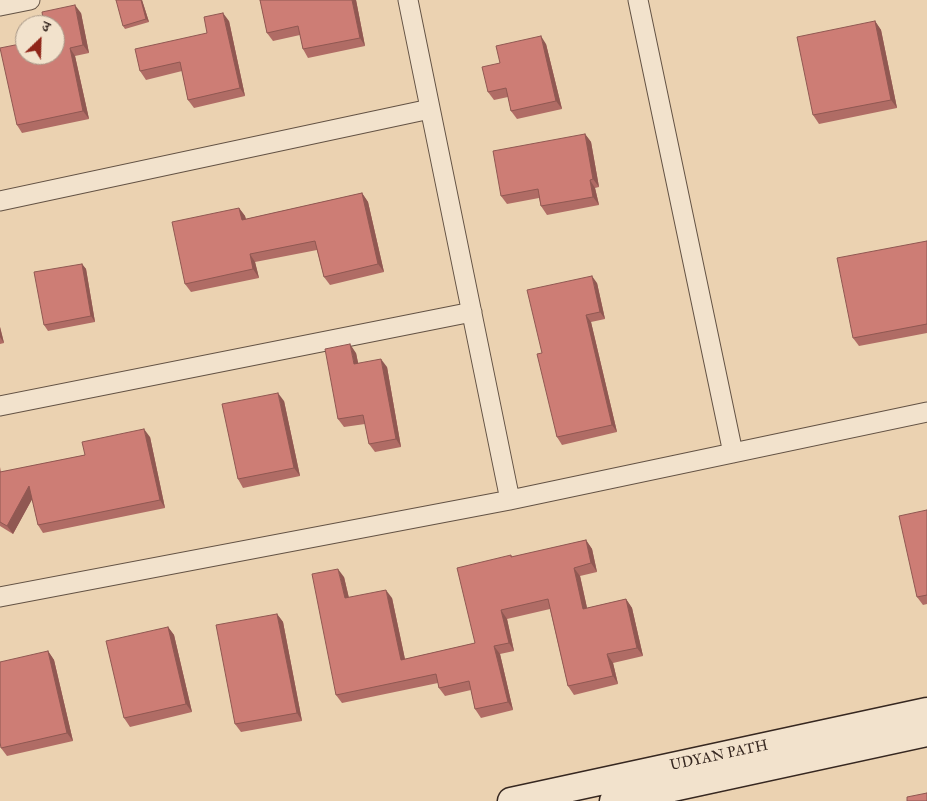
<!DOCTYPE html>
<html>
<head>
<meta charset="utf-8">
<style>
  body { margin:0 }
  #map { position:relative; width:927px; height:801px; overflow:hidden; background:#ebd2b1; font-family:"IM FELL Great Primer","Noto Serif Devanagari",serif }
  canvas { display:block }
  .north { position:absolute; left:15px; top:15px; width:50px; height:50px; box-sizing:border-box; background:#f2e2cc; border:1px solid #a79787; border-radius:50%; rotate:24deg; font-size:14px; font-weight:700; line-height:20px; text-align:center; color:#362720 }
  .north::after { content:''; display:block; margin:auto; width:18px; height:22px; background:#8f2418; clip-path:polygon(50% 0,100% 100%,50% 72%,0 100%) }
</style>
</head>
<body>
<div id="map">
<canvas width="927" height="801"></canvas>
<div class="north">उ</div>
</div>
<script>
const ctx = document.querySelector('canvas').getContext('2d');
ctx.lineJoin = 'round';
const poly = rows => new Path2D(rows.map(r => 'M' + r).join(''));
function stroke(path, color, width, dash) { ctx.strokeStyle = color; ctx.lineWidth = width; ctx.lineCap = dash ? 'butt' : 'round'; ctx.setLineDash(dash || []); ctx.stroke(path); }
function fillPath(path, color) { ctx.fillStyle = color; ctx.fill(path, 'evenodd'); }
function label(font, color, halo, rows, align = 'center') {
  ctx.font = font + ' "IM FELL Great Primer",serif'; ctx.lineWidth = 4; ctx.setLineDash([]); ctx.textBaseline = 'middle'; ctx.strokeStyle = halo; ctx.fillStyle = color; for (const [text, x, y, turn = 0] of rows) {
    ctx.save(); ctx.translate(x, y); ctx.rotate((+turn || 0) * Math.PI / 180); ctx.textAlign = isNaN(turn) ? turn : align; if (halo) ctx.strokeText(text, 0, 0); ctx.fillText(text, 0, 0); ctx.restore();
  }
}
const minor = poly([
  [408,0,510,500],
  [638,0,733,453],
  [0,6,30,0],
  [0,201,430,109],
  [0,406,472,312],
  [0,597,510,500,927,412]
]);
const secondary = poly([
  [511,801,927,711],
  [613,801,927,733]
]);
const wall = poly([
  [142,0,149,22,125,29,123,26],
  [260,0,356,0,365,46,308,58,303,49,300,35,273,41,267,33],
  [81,13,89,53,75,56,89,119,22,133,17,125,25,55],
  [229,21,245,96,194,108,188,100,182,71,146,80,140,71],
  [875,21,881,30,897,108,819,124,813,115],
  [546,44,562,109,517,119,511,111,508,97,494,100,488,92,500,63],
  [585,134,591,142,599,187,595,188,599,205,547,215,541,206,539,198,507,204,501,196],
  [362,193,368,202,384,272,330,285,324,277,317,250,255,262,259,278,191,292,185,284,239,208,245,216,246,219],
  [927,241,927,333,859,346,853,338],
  [82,264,86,269,95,322,48,331,44,325],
  [597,283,605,319,591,322,617,432,562,445,557,437,542,353],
  [0,327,4,343,0,344],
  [356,353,358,363,387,367,401,447,375,452,369,444,365,424,344,427,338,419],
  [284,401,300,476,243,488,238,479],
  [150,437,165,508,43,533,38,525,32,499,13,534,0,526,0,467,1,472,85,455],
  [927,510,927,604,923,605,917,597],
  [586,540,592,549,597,572,580,576,587,608,626,599,632,608,643,656,613,663,618,684,574,695,568,686,550,609,507,619,514,651,500,654,513,710,481,718,475,709,471,690,445,696,439,688,438,683,342,703,336,695,344,577,349,598,392,598,405,659,475,643,511,555,512,557],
  [277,614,283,622,302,721,241,732,235,724],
  [168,627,174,635,192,712,130,727,124,718],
  [48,651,54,660,73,741,7,756,1,748]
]);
const shadedWall = poly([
  [141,0,142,0,149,22,146,19],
  [352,0,356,0,365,46,360,38],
  [75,5,81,13,89,53,83,45],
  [223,13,229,21,245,96,240,88],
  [875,21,881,30,897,108,891,100],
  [541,36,546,44,562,109,556,101],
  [70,48,75,56,89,119,83,111],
  [585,134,591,142,599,187,593,179],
  [590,180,595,188,599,205,593,197],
  [362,193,368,202,384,272,378,264],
  [239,208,245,216,248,228,242,220],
  [250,254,255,262,259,278,253,269],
  [82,264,86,269,95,322,91,316],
  [592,276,597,283,605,319,600,312],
  [586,315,591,322,617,432,612,425],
  [0,327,4,343,0,337],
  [350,344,356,353,360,372,354,364],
  [381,359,387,367,401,447,396,439],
  [278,393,284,401,300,476,294,468],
  [144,429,150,437,165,508,160,500],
  [29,486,35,494,13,534,7,526],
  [586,540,592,549,597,572,591,563],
  [574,568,580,576,589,617,583,609],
  [338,569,344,577,351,607,345,598],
  [386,590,392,598,407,669,401,660],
  [626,599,632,608,643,656,637,648],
  [501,610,507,619,514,651,509,643],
  [277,614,283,622,302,721,297,713],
  [168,627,174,635,192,712,186,704],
  [494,646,500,654,513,710,508,702],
  [48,651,54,660,73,741,67,733],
  [607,654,613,663,618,684,613,676]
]);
const building = poly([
  [116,0,141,0,146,19,123,26,116,0],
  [260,0,352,0,360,38,303,49,298,26,267,33,260,0],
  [75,5,83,45,70,48,83,111,17,125,0,48,25,43,25,55,55,55,55,25,44,25,42,12,75,5],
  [223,13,240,88,188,100,180,62,140,71,135,49,207,33,204,17,223,13],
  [875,21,891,100,813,115,797,37,875,21],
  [541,36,556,101,511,111,506,88,488,92,482,67,500,63,496,46,541,36],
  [585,134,593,179,590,180,593,197,541,206,538,189,501,196,493,151,585,134],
  [362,193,378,264,324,277,315,241,250,254,253,269,185,284,172,222,239,208,242,220,362,193],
  [927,241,927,324,853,338,837,258,927,241],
  [82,264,91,316,44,325,34,272,82,264],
  [592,276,600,312,586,315,612,425,557,437,537,354,542,353,527,290,592,276],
  [350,344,354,364,381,359,396,439,369,444,363,415,338,419,325,349,350,344],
  [278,393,294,468,238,479,222,404,278,393],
  [144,429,160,500,38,525,29,486,7,526,0,522,0,472,85,455,82,442,144,429],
  [927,510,927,595,917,597,899,516,927,510],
  [586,540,591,563,574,568,583,609,626,599,637,648,607,654,613,676,568,686,548,599,501,610,509,643,494,646,508,702,475,709,469,681,439,688,436,674,336,695,312,574,338,569,345,598,386,590,401,660,475,643,457,568,511,555,511,557,586,540],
  [277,614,297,713,235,724,216,625,277,614],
  [168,627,186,704,124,718,106,641,168,627],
  [48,651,67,733,1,748,0,742,0,662,48,651],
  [927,793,927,801,907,801,907,797,927,793]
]);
const streetNames = [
  ["UDYAN PATH",719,756,-12]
];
stroke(minor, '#635244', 21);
stroke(secondary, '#362720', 29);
stroke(minor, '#f2e2cc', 19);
stroke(secondary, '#f2e2cc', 26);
fillPath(wall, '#b06c65');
fillPath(shadedWall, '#905852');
fillPath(building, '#cd7d75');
stroke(building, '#905852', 1);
label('15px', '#362720', '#f2e2cc', streetNames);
</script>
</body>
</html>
